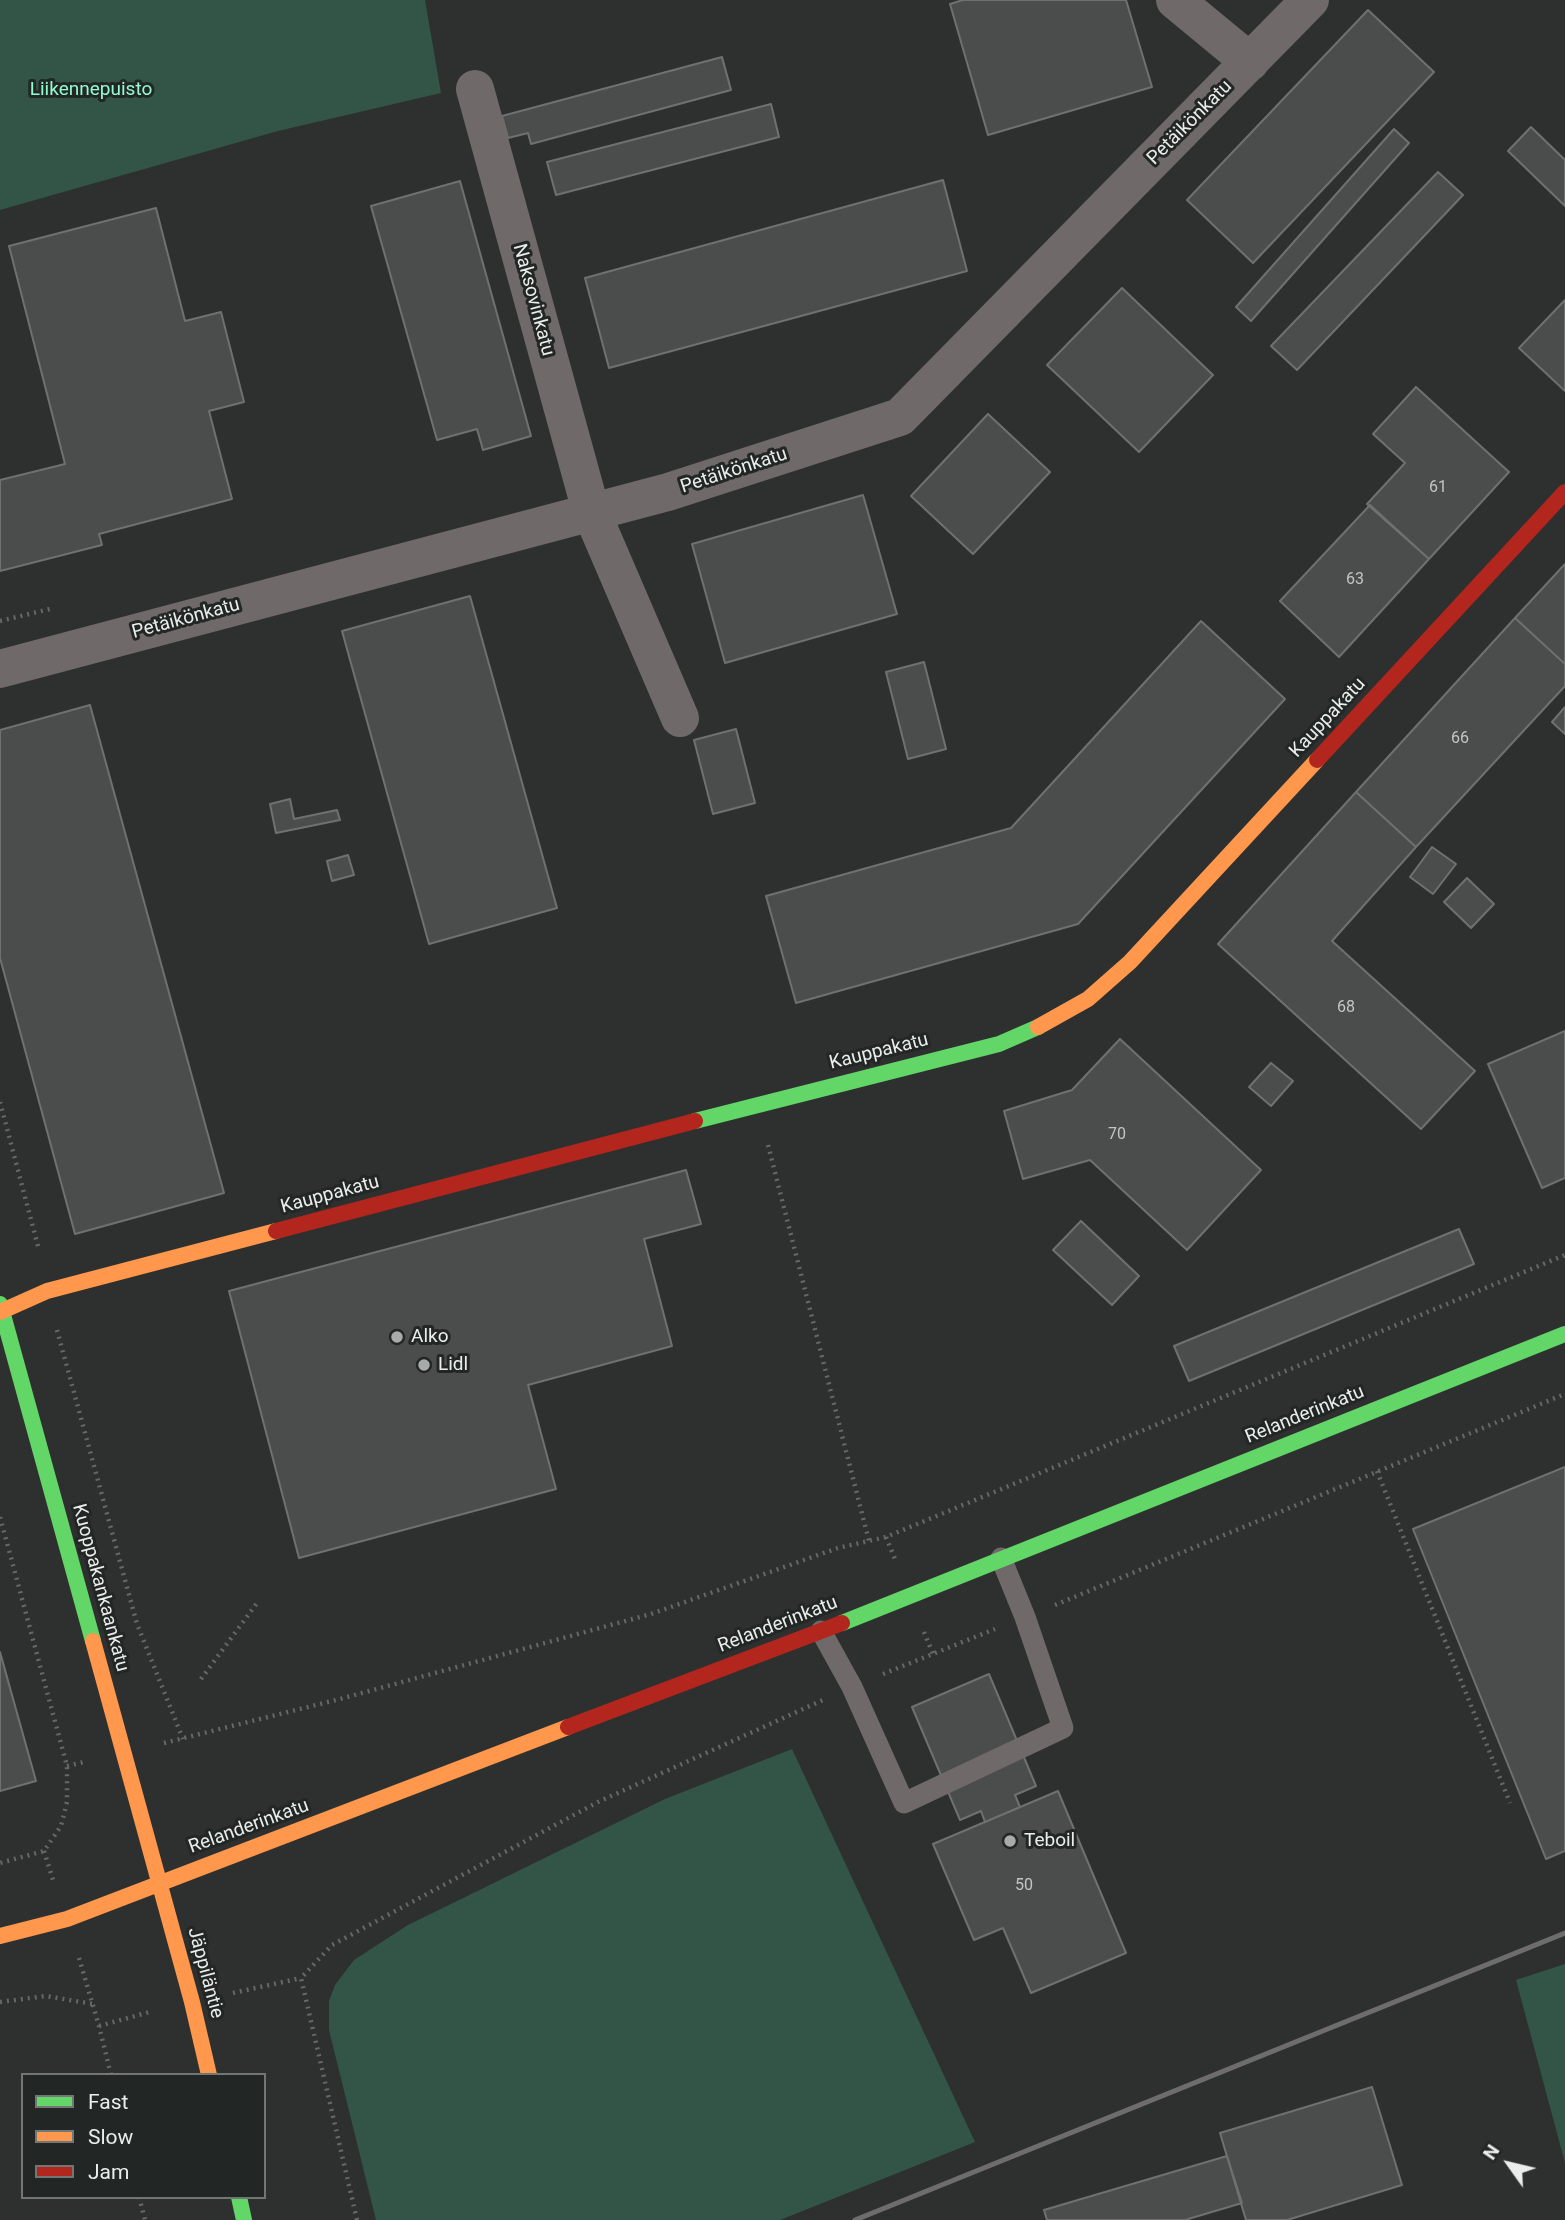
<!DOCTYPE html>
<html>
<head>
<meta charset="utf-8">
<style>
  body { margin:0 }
  #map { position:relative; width:1565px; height:2220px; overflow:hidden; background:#2d302f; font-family:Roboto,sans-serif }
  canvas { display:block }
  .legend { position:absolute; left:21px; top:2073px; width:245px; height:126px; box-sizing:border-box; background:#222725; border:2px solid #727674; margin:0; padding:9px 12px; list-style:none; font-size:21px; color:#e9edeb }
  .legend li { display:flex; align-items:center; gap:14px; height:35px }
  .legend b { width:35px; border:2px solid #727674 }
  .north { position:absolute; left:1474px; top:2129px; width:70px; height:70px; -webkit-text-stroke:5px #222725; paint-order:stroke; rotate:304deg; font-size:19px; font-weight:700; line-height:28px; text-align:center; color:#e9edeb }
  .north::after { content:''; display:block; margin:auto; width:24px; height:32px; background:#e9edeb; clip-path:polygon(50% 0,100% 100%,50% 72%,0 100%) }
</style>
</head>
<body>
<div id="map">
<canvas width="1565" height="2220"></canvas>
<ul class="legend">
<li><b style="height:9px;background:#63d668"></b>Fast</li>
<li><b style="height:9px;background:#ff974d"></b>Slow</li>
<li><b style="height:9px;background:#b3261e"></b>Jam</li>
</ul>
<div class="north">N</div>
</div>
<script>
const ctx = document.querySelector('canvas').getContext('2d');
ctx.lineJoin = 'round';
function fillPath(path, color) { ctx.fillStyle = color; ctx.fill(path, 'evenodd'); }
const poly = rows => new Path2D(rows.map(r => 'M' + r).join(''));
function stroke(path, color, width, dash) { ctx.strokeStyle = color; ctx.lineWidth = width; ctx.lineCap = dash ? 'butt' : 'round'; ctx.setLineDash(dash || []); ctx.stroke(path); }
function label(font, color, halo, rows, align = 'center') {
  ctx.font = font + ' Roboto,sans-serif'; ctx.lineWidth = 6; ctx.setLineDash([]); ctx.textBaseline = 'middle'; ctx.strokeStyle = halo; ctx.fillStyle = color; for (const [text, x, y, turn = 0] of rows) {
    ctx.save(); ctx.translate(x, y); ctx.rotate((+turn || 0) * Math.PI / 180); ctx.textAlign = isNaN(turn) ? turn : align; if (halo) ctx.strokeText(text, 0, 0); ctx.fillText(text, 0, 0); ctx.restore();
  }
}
const green = poly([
  [0,0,425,0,441,93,278,131,0,210],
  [792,1749,975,2142,780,2220,376,2220,329,2030,329,2001,335,1985,354,1960,408,1925,665,1799],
  [1565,1964,1565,2163,1516,1980]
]);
const building = poly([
  [963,0,1126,0,1152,87,988,135,950,4,963,0],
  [1368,10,1434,72,1253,263,1187,200,1368,10],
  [722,57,731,90,531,144,528,133,508,138,502,116,722,57],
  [771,104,779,137,556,195,547,162,771,104],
  [1531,127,1565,160,1565,206,1508,151,1531,127],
  [1394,129,1409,143,1251,321,1236,307,1394,129],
  [1438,172,1463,195,1297,370,1271,346,1438,172],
  [943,180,967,271,609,368,585,278,943,180],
  [460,181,531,436,483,450,477,429,437,440,371,206,460,181],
  [156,208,185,321,221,312,244,402,209,411,232,499,99,534,102,545,0,571,0,480,65,464,9,246,156,208],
  [1122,288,1213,375,1139,452,1047,365,1122,288],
  [1565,300,1565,391,1519,348,1565,300],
  [1416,387,1509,472,1429,559,1367,504,1405,463,1373,434,1416,387],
  [988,414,1050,472,973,554,911,496,988,414],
  [863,495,897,614,725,663,692,544,863,495],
  [1370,505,1429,559,1339,657,1280,601,1370,505],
  [1565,564,1565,664,1515,618,1565,564],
  [470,596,557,908,429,944,342,631,470,596],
  [1515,618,1565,664,1565,686,1416,847,1356,792,1515,618],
  [1201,621,1285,699,1078,924,796,1003,766,896,1011,828,1201,621],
  [924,662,946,749,908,759,886,672,924,662],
  [90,705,224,1193,75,1234,0,958,0,730,90,705],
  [1565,707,1565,734,1552,722,1565,707],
  [736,729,755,803,713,814,694,740,736,729],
  [1356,792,1416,847,1332,941,1475,1071,1421,1129,1218,944,1356,792],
  [290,799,294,819,337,810,340,820,276,833,270,804,290,799],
  [1432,847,1456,864,1433,894,1410,877,1432,847],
  [348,855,354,875,332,881,327,861,348,855],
  [1467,878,1494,904,1471,928,1444,902,1467,878],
  [1565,1031,1565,1178,1542,1188,1488,1064,1565,1031],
  [1120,1039,1261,1170,1187,1250,1090,1160,1023,1179,1004,1111,1072,1090,1120,1039],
  [1271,1063,1293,1081,1271,1106,1249,1087,1271,1063],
  [686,1170,701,1224,644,1239,672,1346,528,1385,556,1489,299,1558,229,1291,686,1170],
  [1081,1221,1139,1276,1112,1305,1053,1250,1081,1221],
  [1459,1229,1474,1264,1189,1381,1174,1346,1459,1229],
  [1565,1467,1565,1851,1546,1859,1413,1529,1565,1467],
  [0,1652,36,1781,0,1791,0,1652],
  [989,1674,1036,1786,1015,1795,1020,1807,985,1822,981,1811,960,1820,912,1707,989,1674],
  [1058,1791,1126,1953,1031,1993,1003,1928,974,1940,933,1844,1058,1791],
  [1372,2087,1402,2185,1287,2220,1246,2220,1220,2133,1372,2087],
  [1227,2156,1242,2203,1185,2220,1047,2220,1044,2210,1227,2156]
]);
const path = poly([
  [0,621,54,608],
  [0,1102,39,1250],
  [768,1145,869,1541],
  [57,1330,137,1624,183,1739],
  [1377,1471,1510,1803],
  [0,1517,67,1766,67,1802,61,1826,44,1851,0,1863],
  [886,1537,895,1559],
  [1055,1605,1565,1394],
  [924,1632,933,1654],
  [883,1674,995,1629],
  [201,1679,257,1603],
  [164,1743,340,1699,651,1614,838,1548,886,1537,1565,1255],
  [67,1766,84,1762],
  [44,1851,53,1880],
  [79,1958,99,2026,111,2075],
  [233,1993,301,1978],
  [0,2002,46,1996,93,2004],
  [99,2026,153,2011],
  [139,2197,145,2220],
  [357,2220,301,1978,332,1945,598,1802,823,1700]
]);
const lane = poly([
  [821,1631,852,1687,904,1803,1063,1728,1025,1617,1001,1558]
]);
const street = poly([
  [1175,0,1250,62],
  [475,89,591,511,680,718],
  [0,669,668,492,900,417,1310,0]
]);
const fast = poly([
  [695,1121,999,1044,1038,1027],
  [0,1304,93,1641],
  [842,1623,1565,1334],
  [239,2197,244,2220]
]);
const slow = poly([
  [1038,1027,1088,999,1130,962,1317,760],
  [0,1312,47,1291,276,1231],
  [93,1641,192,2002,209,2075],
  [0,1936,67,1919,568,1727]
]);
const jam = poly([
  [1317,760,1565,492],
  [276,1231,695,1121],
  [568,1727,842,1623]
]);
const rail = poly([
  [855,2220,1565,1933]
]);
const markers = [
  [397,1337,7,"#a7aba9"],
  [424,1365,7,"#a7aba9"],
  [1010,1841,7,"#a7aba9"]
];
const numberNames = [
  ["61",1438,488],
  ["63",1355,580],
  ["66",1460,739],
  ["68",1346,1008],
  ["70",1117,1135],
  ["50",1024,1886]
];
const parkNames = [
  ["Liikennepuisto",91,90]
];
const streetNames = [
  ["Petäikönkatu",1190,123,-45],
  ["Naksovinkatu",533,300,75],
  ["Petäikönkatu",734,471,-18],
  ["Petäikönkatu",186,619,-15],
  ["Kauppakatu",1328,718,-47],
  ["Kauppakatu",879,1052,-14],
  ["Kauppakatu",330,1195,-15],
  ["Relanderinkatu",1305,1415,-22],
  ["Kuoppakankaankatu",100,1588,75],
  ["Relanderinkatu",778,1625,-21],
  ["Relanderinkatu",249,1827,-20],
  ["Jäppiläntie",205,1973,75]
];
const poiNames = [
  ["Alko",411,1337],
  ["Lidl",438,1365],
  ["Teboil",1024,1841]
];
fillPath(green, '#325547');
fillPath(building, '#4b4d4c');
stroke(building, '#6e7170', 2);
stroke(path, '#686666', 4.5, [2, 5]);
stroke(lane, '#6f696a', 21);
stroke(street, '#6f696a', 38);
stroke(fast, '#63d668', 16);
stroke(slow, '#ff974d', 16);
stroke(jam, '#b3261e', 16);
stroke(rail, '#6e6c6c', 5);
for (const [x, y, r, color] of markers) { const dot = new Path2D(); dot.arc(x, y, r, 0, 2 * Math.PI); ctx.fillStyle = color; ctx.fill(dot); stroke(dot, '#222725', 2.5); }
label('16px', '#c2c5c3', null, numberNames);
label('19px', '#91fbd0', '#222725', parkNames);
label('19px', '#e9edeb', '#222725', streetNames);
label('19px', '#e9edeb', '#222725', poiNames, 'left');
</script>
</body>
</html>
